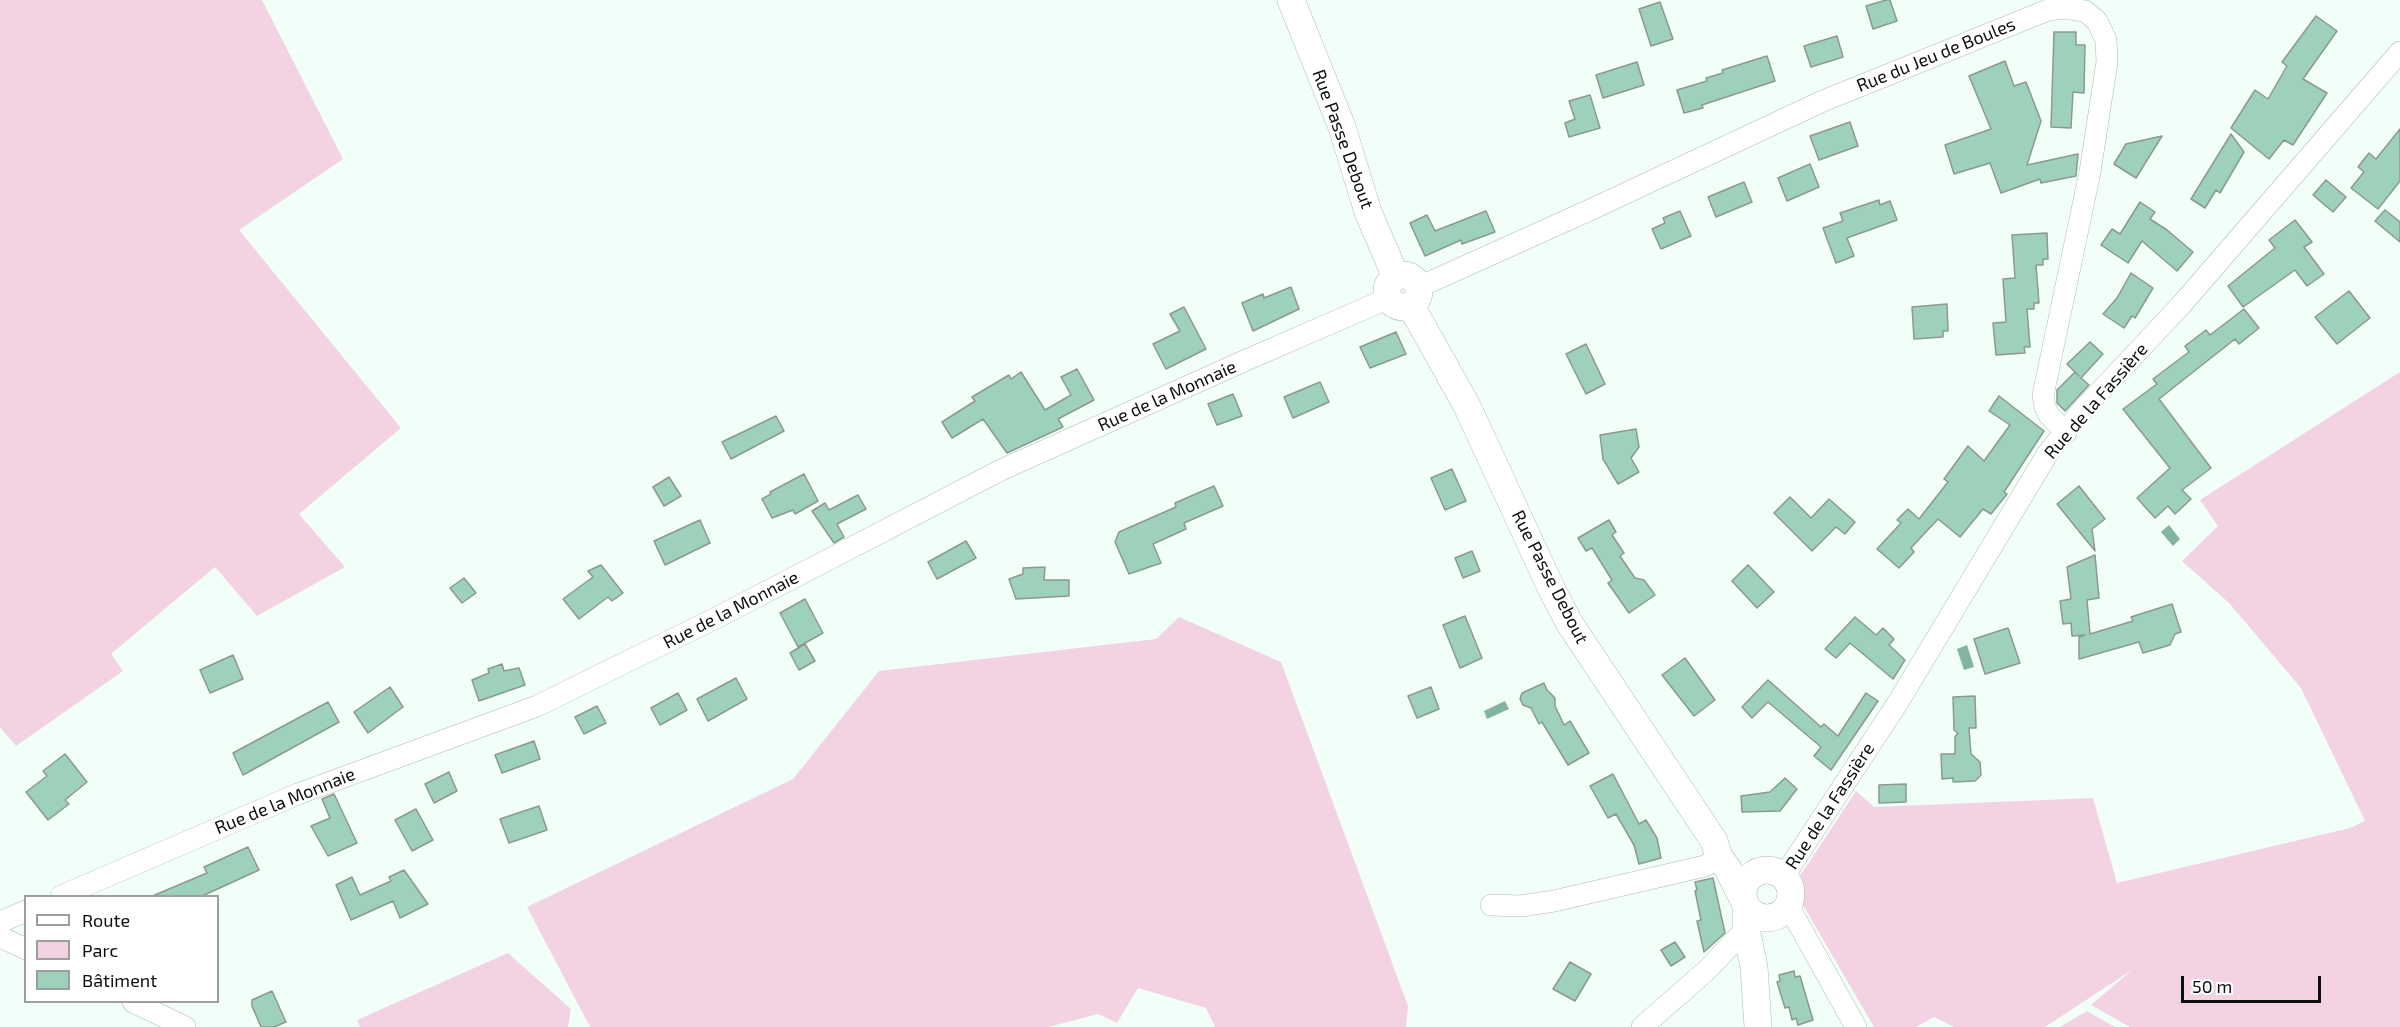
<!DOCTYPE html>
<html>
<head>
<meta charset="utf-8">
<style>
  body { margin:0 }
  #map { position:relative; width:2400px; height:1027px; overflow:hidden; background:#f2fff8; font-family:"Exo 2",sans-serif }
  canvas { display:block }
  .legend { position:absolute; left:24px; top:895px; width:195px; height:108px; box-sizing:border-box; background:#fff; border:2px solid #9d9f9f; margin:0; padding:8px 10px; list-style:none; font-size:18px; color:#0b100e }
  .legend li { display:flex; align-items:center; gap:12px; height:30px }
  .legend b { width:30px; border:2px solid #9d9f9f }
  .scale { position:absolute; left:2181px; top:976px; width:140px; height:27px; box-sizing:border-box; border:3px solid #0b100e; border-top:0; padding-left:8px; font-size:18px; line-height:21px; white-space:nowrap; color:#0b100e; -webkit-text-stroke:4px #fff; paint-order:stroke }
</style>
</head>
<body>
<div id="map">
<canvas width="2400" height="1027"></canvas>
<ul class="legend">
<li><b style="height:8px;background:#fff"></b>Route</li>
<li><b style="height:16px;background:#f3d2e4"></b>Parc</li>
<li><b style="height:16px;background:#9ed1ba"></b>Bâtiment</li>
</ul>
<div class="scale">50 m</div>
</div>
<script>
const ctx = document.querySelector('canvas').getContext('2d');
ctx.lineJoin = 'round';
function fillPath(path, color) { ctx.fillStyle = color; ctx.fill(path, 'evenodd'); }
const poly = rows => new Path2D(rows.map(r => 'M' + r).join(''));
function stroke(path, color, width, dash) { ctx.strokeStyle = color; ctx.lineWidth = width; ctx.lineCap = dash ? 'butt' : 'round'; ctx.setLineDash(dash || []); ctx.stroke(path); }
function label(font, color, halo, rows, align = 'center') {
  ctx.font = font + ' "Exo 2",sans-serif'; ctx.lineWidth = 5; ctx.setLineDash([]); ctx.textBaseline = 'middle'; ctx.strokeStyle = halo; ctx.fillStyle = color; for (const [text, x, y, turn = 0] of rows) {
    ctx.save(); ctx.translate(x, y); ctx.rotate((+turn || 0) * Math.PI / 180); ctx.textAlign = isNaN(turn) ? turn : align; if (halo) ctx.strokeText(text, 0, 0); ctx.fillText(text, 0, 0); ctx.restore();
  }
}
const green = poly([
  [0,0,262,0,343,159,239,230,401,428,299,514,345,567,257,616,215,567,111,654,123,671,16,746,0,727],
  [2400,372,2400,883,2398,882,2400,884,2400,1027,2130,1027,2091,1005,2132,970,2045,1027,1954,1027,1934,1017,1916,1027,1874,1027,1800,900,1800,876,1856,791,1874,807,2093,798,2117,883,2350,828,2365,821,2301,688,2229,603,2182,561,2218,526,2200,500],
  [1179,617,1281,662,1408,1006,1406,1027,1215,1027,1206,1008,1138,988,1117,1023,1098,1014,1048,1027,590,1027,527,907,793,779,879,671,1156,639],
  [508,953,571,1009,568,1027,360,1027,357,1020],
  [2087,1011,2115,1027,2060,1027]
]);
const water = poly([
  [2169,525,2180,539,2173,546,2161,532],
  [1967,645,1974,667,1964,670,1957,649],
  [1505,701,1509,709,1487,719,1484,711]
]);
const building = poly([
  [1886,0,1890,0,1897,21,1873,29,1866,6,1886,0],
  [1660,2,1673,39,1651,46,1639,9,1660,2],
  [2316,16,2337,31,2303,79,2327,93,2293,145,2284,140,2269,159,2231,128,2255,90,2268,99,2287,66,2282,62,2316,16],
  [2054,32,2076,32,2076,45,2085,45,2084,93,2073,92,2071,128,2051,127,2054,32],
  [1837,36,1843,57,1811,67,1804,46,1837,36],
  [1767,56,1775,81,1702,105,1703,108,1684,113,1677,90,1707,81,1706,78,1723,73,1722,70,1767,56],
  [2005,61,2014,86,2026,82,2041,121,2027,165,2078,154,2076,176,2041,183,2040,179,2001,193,1990,163,1954,174,1945,145,1991,129,1969,76,2005,61],
  [1637,62,1644,85,1603,98,1596,75,1637,62],
  [1590,95,1600,128,1569,137,1565,123,1575,119,1569,101,1590,95],
  [1850,122,1858,146,1819,160,1810,136,1850,122],
  [2400,129,2400,181,2378,209,2351,188,2364,172,2358,167,2369,153,2376,159,2400,129],
  [2231,134,2244,152,2220,193,2216,190,2205,208,2191,199,2231,134],
  [2162,136,2136,178,2114,164,2126,144,2162,136],
  [1810,164,1819,187,1787,201,1778,178,1810,164],
  [2326,180,2346,197,2333,212,2313,195,2326,180],
  [1744,182,1752,202,1716,217,1708,197,1744,182],
  [1879,200,1880,205,1890,201,1897,220,1847,238,1854,256,1836,263,1823,228,1843,221,1840,213,1879,200],
  [2140,202,2155,212,2150,219,2167,230,2193,252,2177,271,2142,241,2128,263,2101,245,2112,229,2120,234,2140,202],
  [2385,210,2400,222,2400,242,2375,221,2385,210],
  [1486,211,1495,232,1462,244,1461,240,1425,256,1410,223,1427,215,1435,231,1486,211],
  [1680,211,1691,236,1661,249,1652,229,1665,223,1663,218,1680,211],
  [2295,220,2312,242,2304,247,2324,274,2307,286,2295,270,2243,307,2228,286,2275,248,2269,240,2295,220],
  [2047,233,2048,259,2043,259,2043,265,2036,265,2039,303,2034,303,2034,309,2027,309,2030,347,2024,347,2025,353,1996,355,1993,323,2006,322,2003,279,2015,278,2012,235,2047,233],
  [2131,273,2153,288,2135,318,2132,316,2124,328,2103,314,2117,298,2131,273],
  [1291,287,1299,309,1253,331,1242,303,1263,294,1264,298,1291,287],
  [2349,291,2370,318,2337,344,2315,317,2349,291],
  [1947,304,1948,331,1943,331,1943,337,1914,339,1912,307,1947,304],
  [1184,307,1206,349,1166,369,1153,344,1180,331,1170,314,1184,307],
  [2244,309,2259,328,2239,344,2235,339,2159,399,2211,468,2182,490,2191,499,2175,514,2168,506,2155,518,2137,498,2170,468,2123,409,2157,384,2153,379,2189,352,2185,346,2206,330,2210,335,2244,309],
  [1396,332,1406,354,1370,368,1360,347,1396,332],
  [2090,342,2103,354,2081,378,2089,385,2065,411,2057,403,2057,390,2075,372,2079,376,2067,364,2090,342],
  [1586,344,1605,384,1586,394,1566,354,1586,344],
  [1077,369,1094,400,1058,419,1063,427,1007,453,983,419,952,438,942,422,975,401,972,397,1009,375,1011,379,1021,372,1045,410,1071,395,1061,377,1077,369],
  [1320,382,1329,402,1293,418,1284,397,1320,382],
  [1233,394,1242,416,1217,425,1208,404,1233,394],
  [1999,396,2044,431,2004,492,2007,494,1991,514,1983,509,1960,537,1938,519,1911,548,1914,552,1899,568,1877,549,1901,523,1897,520,1908,509,1919,519,1948,482,1944,479,1968,446,1984,461,2010,425,1989,411,1999,396],
  [776,416,784,431,731,459,722,442,776,416],
  [1636,429,1639,447,1631,458,1639,472,1618,484,1603,459,1600,435,1636,429],
  [1452,469,1466,501,1445,510,1431,478,1452,469],
  [804,474,818,501,795,514,793,510,772,518,762,499,771,494,770,492,804,474],
  [669,477,681,496,664,506,653,487,669,477],
  [1214,486,1223,506,1184,523,1186,529,1153,544,1161,563,1129,574,1115,542,1119,532,1176,507,1175,503,1214,486],
  [2079,486,2105,519,2092,529,2095,551,2057,504,2079,486],
  [858,495,866,509,837,524,844,537,834,543,812,511,825,503,829,510,858,495],
  [1790,497,1811,518,1829,499,1855,522,1845,534,1836,527,1812,551,1774,513,1790,497],
  [700,520,710,543,665,565,654,541,700,520],
  [1609,520,1616,532,1612,535,1624,553,1620,556,1635,578,1644,580,1655,595,1629,613,1608,583,1612,580,1592,548,1586,551,1578,538,1609,520],
  [966,541,976,558,937,579,928,562,966,541],
  [1472,551,1480,571,1463,578,1455,558,1472,551],
  [2095,555,2099,598,2087,600,2090,634,2133,621,2131,617,2172,604,2181,632,2175,634,2170,645,2143,653,2139,642,2079,659,2079,637,2085,635,2072,636,2071,623,2063,624,2060,601,2071,599,2067,567,2095,555],
  [601,565,623,593,612,601,608,597,579,619,563,599,593,577,588,571,601,565],
  [1748,565,1774,592,1757,608,1732,581,1748,565],
  [1045,567,1044,580,1069,580,1069,596,1016,599,1009,579,1023,574,1023,568,1045,567],
  [464,578,476,593,462,603,450,588,464,578],
  [805,599,823,633,798,647,780,613,805,599],
  [1465,616,1482,658,1460,668,1443,625,1465,616],
  [1855,617,1876,635,1883,628,1894,639,1889,645,1905,660,1893,679,1850,643,1836,658,1825,649,1855,617],
  [2008,628,2020,663,1985,674,1974,639,2008,628],
  [805,644,815,661,799,670,790,653,805,644],
  [233,655,243,679,210,693,200,670,233,655],
  [1685,658,1715,700,1694,716,1662,675,1685,658],
  [502,664,504,671,519,668,525,685,479,701,472,680,489,673,488,669,502,664],
  [736,678,747,699,708,721,697,699,736,678],
  [1768,680,1821,727,1824,724,1838,736,1866,693,1878,701,1831,770,1814,756,1821,747,1768,702,1752,718,1742,707,1768,680],
  [1544,683,1547,690,1555,698,1555,706,1564,725,1570,721,1589,753,1568,765,1542,722,1539,724,1531,708,1523,705,1520,699,1522,693,1544,683],
  [390,687,403,707,368,733,354,712,390,687],
  [1431,687,1439,709,1417,718,1408,696,1431,687],
  [678,693,687,710,660,725,651,708,678,693],
  [1975,696,1976,728,1969,728,1971,754,1980,762,1981,775,1975,781,1953,782,1953,778,1942,779,1941,754,1955,754,1955,737,1958,733,1954,730,1953,697,1975,696],
  [328,702,339,722,243,775,233,753,328,702],
  [597,706,606,723,584,734,575,717,597,706],
  [534,741,540,759,502,773,495,755,534,741],
  [65,754,87,782,65,800,69,804,48,820,26,792,47,776,43,771,65,754],
  [449,772,457,791,434,803,425,784,449,772],
  [1613,774,1639,824,1646,820,1657,838,1661,858,1639,864,1634,845,1616,814,1608,818,1590,786,1613,774],
  [1785,778,1797,789,1780,811,1742,812,1741,796,1770,792,1785,778],
  [1906,784,1906,802,1879,803,1879,785,1906,784],
  [334,794,357,843,328,856,311,826,330,818,322,799,334,794],
  [539,806,547,830,509,843,500,819,539,806],
  [416,809,433,840,412,851,395,820,416,809],
  [248,847,259,870,200,897,150,897,207,873,204,867,248,847],
  [404,870,428,904,400,918,393,901,351,920,336,885,352,877,360,895,391,881,389,877,404,870],
  [1713,878,1725,933,1704,952,1697,921,1701,920,1695,891,1697,890,1695,882,1713,878],
  [1675,942,1685,957,1671,966,1661,950,1675,942],
  [1570,962,1591,974,1575,1001,1553,989,1570,962],
  [1794,971,1795,977,1800,976,1813,1020,1798,1025,1796,1018,1792,1020,1789,1007,1785,1008,1777,982,1780,981,1779,975,1794,971],
  [272,991,286,1022,274,1027,261,1027,252,1006,252,1000,272,991]
]);
const minor = poly([
  [1419,287,1592,209,1823,101,2048,10,2065,8,2085,11,2097,21,2106,40,2107,62,2090,172,2043,395,2045,407,2049,415,2066,433],
  [1784,876,1897,704,2048,453,2080,413,2182,304,2400,52],
  [61,896,298,794,537,706,714,619,1001,470,1244,361,1389,298],
  [1491,905,1521,906,1554,901,1705,866,1719,857],
  [1786,910,1794,916,1856,1027],
  [0,922,26,911],
  [0,937,26,949],
  [133,1002,185,1027],
  [1642,1027,1707,970,1746,929]
]);
const major = poly([
  [1291,0,1342,127,1368,212,1396,277],
  '1387 291a16 16 0 1 1 32 0a16 16 0 1 1-32 0Z',
  [1411,306,1467,406,1552,590,1570,624,1714,841,1719,857,1728,869,1743,899],
  '1743 894a24 24 0 1 1 48 0a24 24 0 1 1-48 0Z',
  [1746,907,1746,929,1754,967,1758,1027]
]);
const streetNames = [
  ["Rue du Jeu de Boules",1936,55,-22],
  ["Rue Passe Debout",1343,139,70],
  ["Rue de la Monnaie",1167,396,-24],
  ["Rue de la Fassière",2096,401,-49],
  ["Rue Passe Debout",1550,577,63],
  ["Rue de la Monnaie",731,610,-27],
  ["Rue de la Monnaie",285,801,-22],
  ["Rue de la Fassière",1830,806,-57]
];
fillPath(green, '#f3d2e4');
fillPath(water, '#82b59e');
fillPath(building, '#9ed1ba');
stroke(building, '#8b9992', 1.5);
stroke(minor, '#abbbb3', 22);
stroke(major, '#abbbb3', 28);
stroke(minor, '#fff', 21);
stroke(major, '#fff', 27);
label('18px', '#0b100e', '#fff', streetNames);
</script>
</body>
</html>
